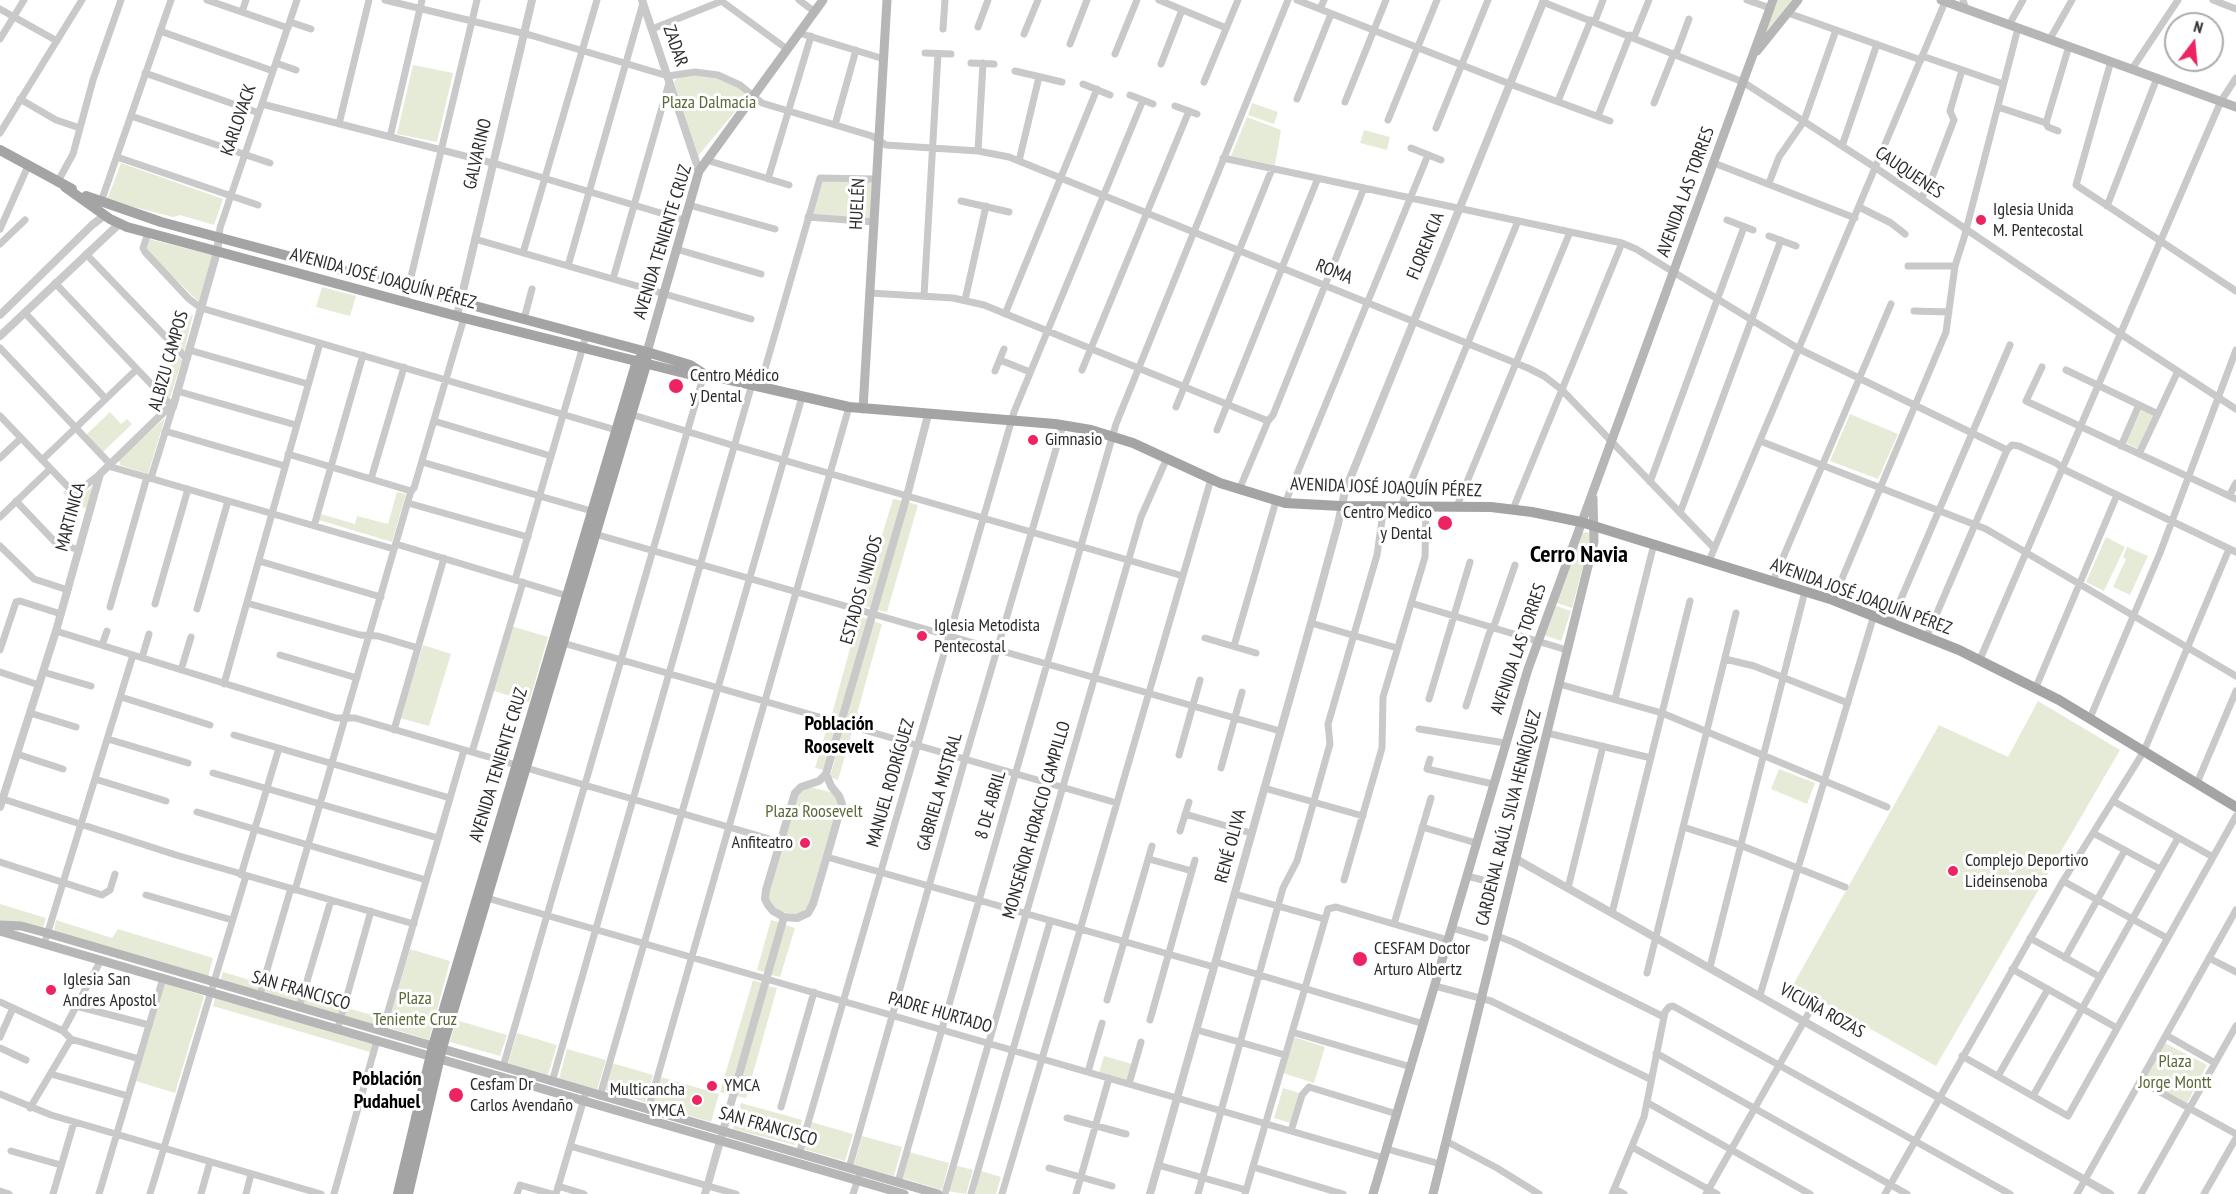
<!DOCTYPE html>
<html>
<head>
<meta charset="utf-8">
<style>
  body { margin:0 }
  #map { position:relative; width:2236px; height:1194px; overflow:hidden; background:#fff; font-family:"PT Sans Narrow",sans-serif }
  canvas { display:block }
  .north { position:absolute; left:2164px; top:12px; width:60px; height:60px; box-sizing:border-box; background:#fff; border:2px solid #ababab; border-radius:50%; rotate:16deg; font-size:16px; font-weight:700; line-height:24px; text-align:center; color:#2c2c2c }
  .north::after { content:''; display:block; margin:auto; width:21px; height:27px; background:#ed2461; clip-path:polygon(50% 0,100% 100%,50% 72%,0 100%) }
</style>
</head>
<body>
<div id="map">
<canvas width="2236" height="1194"></canvas>
<div class="north">N</div>
</div>
<script>
const ctx = document.querySelector('canvas').getContext('2d');
ctx.lineJoin = 'round';
function fillPath(path, color) { ctx.fillStyle = color; ctx.fill(path, 'evenodd'); }
const poly = rows => new Path2D(rows.map(r => 'M' + r).join(''));
function stroke(path, color, width, dash) { ctx.strokeStyle = color; ctx.lineWidth = width; ctx.lineCap = dash ? 'butt' : 'round'; ctx.setLineDash(dash || []); ctx.stroke(path); }
function label(font, color, halo, rows, align = 'center') {
  ctx.font = font + ' "PT Sans Narrow",sans-serif'; ctx.lineWidth = 6; ctx.setLineDash([]); ctx.textBaseline = 'middle'; ctx.strokeStyle = halo; ctx.fillStyle = color; for (const [text, x, y, turn = 0] of rows) {
    ctx.save(); ctx.translate(x, y); ctx.rotate((+turn || 0) * Math.PI / 180); ctx.textAlign = isNaN(turn) ? turn : align; if (halo) ctx.strokeText(text, 0, 0); ctx.fillText(text, 0, 0); ctx.restore();
  }
}
const green = poly([
  [1778,0,1792,0,1763,38],
  [413,65,453,73,437,142,397,134],
  [692,75,719,78,743,90,747,97,698,156,674,82,678,77],
  [1252,103,1278,112,1274,124,1248,115],
  [1247,117,1281,130,1275,165,1231,156],
  [1364,130,1390,137,1387,150,1360,143],
  [121,163,223,199,214,225,180,215,173,217,107,200],
  [823,180,873,182,871,219,813,214],
  [149,239,212,255,199,302,146,250],
  [322,287,356,296,350,316,316,307],
  [193,314,184,352,169,338],
  [178,356,182,360,170,398,153,381],
  [2141,410,2154,415,2138,449,2126,443],
  [110,412,121,424,127,419,132,424,102,453,87,434],
  [1850,414,1898,434,1878,479,1830,461],
  [165,418,148,474,120,465,119,459],
  [92,487,87,508,77,507,63,493,65,490,74,497,80,497],
  [397,492,406,494,392,542,319,520,321,514,355,524,357,516,388,524],
  [893,499,902,501,871,608,861,605],
  [908,502,918,505,887,612,877,610],
  [1585,532,1590,533,1590,541,1572,608,1554,602,1580,534],
  [2106,537,2125,547,2104,591,2086,582],
  [2127,547,2148,556,2130,595,2113,587,2126,559,2123,557],
  [1554,605,1571,611,1561,641,1544,635],
  [859,616,868,619,840,716,832,714],
  [873,621,882,624,855,721,846,719],
  [511,626,548,637,529,702,491,690],
  [423,645,451,654,429,726,400,718],
  [2038,701,2120,750,1936,1066,1793,985,1939,725,2008,757],
  [828,724,836,726,824,770,815,768],
  [843,730,852,732,838,780,830,777],
  [1779,769,1815,783,1807,804,1771,789],
  [810,787,834,793,839,804,809,905,802,912,795,914,782,912,775,907,770,903,768,894,797,794],
  [0,904,46,918,43,927,0,922],
  [56,920,112,938,118,929,213,958,208,977,54,931],
  [771,920,779,922,765,972,757,970],
  [785,925,795,928,780,977,771,975],
  [410,949,450,961,429,1040,387,1027],
  [223,972,260,983,257,991,220,981],
  [753,980,762,983,730,1095,720,1092],
  [164,983,204,996,175,1093,136,1081],
  [265,984,301,994,298,1003,263,993],
  [768,986,777,988,746,1098,736,1096],
  [306,997,341,1007,339,1015,303,1005],
  [215,998,372,1044,370,1052,213,1006],
  [347,1008,383,1018,380,1028,345,1017],
  [456,1020,507,1035,500,1056,450,1042],
  [517,1033,557,1045,548,1075,508,1064],
  [1294,1037,1325,1047,1314,1083,1283,1073],
  [2165,1043,2207,1065,2187,1103,2145,1080],
  [567,1049,606,1060,597,1090,559,1079],
  [1104,1056,1132,1064,1127,1081,1099,1073],
  [612,1063,653,1075,645,1102,604,1090],
  [661,1077,719,1094,711,1122,653,1105],
  [1283,1088,1299,1093,1290,1123,1274,1118],
  [741,1103,802,1120,795,1145,733,1129],
  [811,1122,853,1134,845,1161,803,1149],
  [862,1136,902,1147,894,1176,854,1165],
  [909,1152,949,1163,942,1190,902,1178],
  [954,1165,973,1170,966,1194,947,1191],
  [981,1171,1001,1177,996,1194,975,1194]
]);
const minor = poly([
  [207,0,288,28],
  [385,0,530,35,668,76,695,72,718,75,740,85,762,103,872,136,886,145,978,151,1009,157,1528,368,1544,376,1562,390,1714,548],
  [720,0,787,49],
  [799,0,815,12],
  [1159,0,1226,28],
  [1297,0,1510,84,1610,121],
  [1747,0,1770,8],
  [1963,0,1966,9],
  [2213,0,2236,9],
  [1543,2,1743,82,1876,168,2113,329,2236,409],
  [0,9,57,41],
  [1320,9,1324,0],
  [242,12,246,0],
  [1788,13,1921,60],
  [1595,21,1603,0],
  [290,22,311,29],
  [2009,25,2023,0],
  [978,27,988,0],
  [652,29,722,1],
  [943,29,945,0],
  [160,31,273,71],
  [799,33,884,59],
  [1024,34,1038,0],
  [1634,37,1649,0],
  [0,39,24,0],
  [2050,39,2072,0],
  [1070,44,1087,0],
  [925,53,951,54],
  [1115,54,1137,0],
  [1676,54,1689,19],
  [1922,56,2003,84],
  [2111,61,2076,185,2236,291],
  [276,63,296,70],
  [971,63,994,64],
  [1161,64,1182,10],
  [2132,69,2178,0],
  [1015,71,1062,82],
  [145,73,259,113],
  [1204,82,1238,0],
  [1083,84,1110,95],
  [1130,95,1153,104],
  [20,99,56,120,80,128],
  [1297,99,1331,14],
  [1558,101,1591,20],
  [1345,102,1386,0],
  [1654,103,1674,53],
  [262,104,500,165,684,220],
  [1175,106,1197,114],
  [1998,107,2046,123,2048,127,2058,131],
  [131,116,270,163],
  [1598,116,1630,35],
  [1388,120,1437,0],
  [2046,123,2069,46],
  [339,124,369,0],
  [835,125,856,50],
  [1436,128,1488,0],
  [0,133,82,0],
  [390,137,422,0],
  [1842,146,1877,44],
  [1411,148,1441,160],
  [978,151,983,63],
  [117,157,258,205],
  [1223,158,1622,243,1636,249,1799,349,2007,450],
  [706,160,789,185],
  [1019,161,1039,77],
  [1714,163,1855,218],
  [768,179,811,36],
  [57,183,73,154,93,80,121,0],
  [1769,183,1779,157,1804,121,1836,30],
  [1921,199,1931,180,1954,120,1950,111,1962,70],
  [961,201,1009,212],
  [101,202,171,0],
  [689,205,775,229],
  [2107,206,2157,78],
  [1859,207,1891,223,1905,234],
  [808,217,874,222],
  [1727,220,1753,230],
  [0,229,28,166],
  [148,233,143,248,145,252,189,299,201,308,616,430],
  [1769,236,1796,246],
  [219,237,220,228,297,0],
  [475,239,751,319],
  [0,244,25,220],
  [676,249,761,274],
  [523,253,597,0],
  [86,254,187,359],
  [568,266,643,3],
  [1908,266,1955,266],
  [613,279,669,83],
  [55,283,173,407,151,478],
  [870,293,953,298,984,305,1268,421],
  [924,296,938,54],
  [965,300,986,206],
  [405,302,477,0],
  [1914,311,1949,312],
  [25,313,106,399],
  [1005,314,1097,89],
  [524,319,532,289],
  [0,348,110,464],
  [189,350,308,384],
  [1000,360,1030,372],
  [2042,367,2026,401,2236,499],
  [1082,370,1189,111],
  [2066,370,2158,414],
  [995,371,1004,349],
  [760,386,820,178,876,179],
  [177,391,296,425],
  [1176,407,1272,169],
  [630,414,735,446,1183,576],
  [0,416,73,492,80,490,100,474],
  [434,421,551,456],
  [1217,430,1318,178],
  [165,431,285,466],
  [1760,441,1986,529,2236,676],
  [2121,446,2139,405],
  [2007,450,2012,445,2019,446,2056,463,2065,470,2236,552],
  [288,454,411,491],
  [2139,454,2178,371],
  [0,458,21,438],
  [42,460,137,369],
  [422,462,595,512],
  [108,466,394,549],
  [371,479,404,367],
  [1650,482,1744,227],
  [1239,490,1268,421,1273,415,1364,188],
  [2229,496,2236,483],
  [16,501,55,542,79,550],
  [408,503,528,537],
  [1285,503,1428,155],
  [1401,506,1518,221],
  [1457,506,1570,232],
  [1513,509,1622,243],
  [1680,513,1781,240],
  [0,517,50,469],
  [314,526,363,355],
  [595,534,1280,731],
  [396,544,571,597],
  [0,546,34,579,68,590],
  [259,561,381,597],
  [1709,561,1945,2],
  [515,580,586,336],
  [1773,581,1891,304],
  [1833,600,1946,332,1955,266,1964,238,2018,28],
  [247,603,360,635,378,636,418,648],
  [1411,603,1567,650],
  [155,604,188,489],
  [110,607,147,477],
  [197,609,228,501],
  [1891,622,2010,345],
  [1311,623,1397,648],
  [56,631,336,718,355,718,780,842],
  [1927,636,2007,450],
  [1205,638,1256,653],
  [563,643,1117,803],
  [102,645,107,631],
  [1234,646,1276,501],
  [0,650,16,602,20,601,61,614],
  [280,655,357,678],
  [142,658,149,634],
  [1725,659,1754,666,1848,703],
  [1980,659,2221,101,2236,78],
  [181,670,191,637],
  [0,672,39,685],
  [43,672,91,686],
  [224,684,320,343],
  [1559,684,1662,713,1887,807],
  [2036,687,2117,495],
  [121,697,210,725],
  [1429,699,1470,562],
  [1615,699,1654,544],
  [1466,706,1489,634,1495,623,1515,565],
  [30,713,76,727],
  [2090,718,2160,553,2236,350],
  [1419,729,1505,743],
  [394,730,444,558],
  [1547,733,1651,758],
  [234,735,450,798],
  [108,739,188,763],
  [472,752,523,582],
  [17,754,63,769],
  [1179,755,1200,680],
  [1430,759,1427,769,1493,784],
  [1221,768,1242,692],
  [213,773,438,838],
  [95,779,166,801],
  [2197,783,2236,691],
  [1264,788,1363,816],
  [3,799,176,855,414,924],
  [2113,801,2213,857],
  [197,812,426,880],
  [1185,814,1251,833],
  [1422,827,1476,843],
  [1683,827,1740,845,1845,887],
  [1180,831,1189,802],
  [2093,833,2160,869],
  [827,857,1214,967],
  [1149,859,1192,871],
  [0,862,102,895,110,890,115,874],
  [241,875,279,748],
  [1467,876,1494,883],
  [1344,880,1382,748,1383,697,1425,557,1426,506],
  [2063,881,2167,938],
  [1568,888,1603,746],
  [295,890,411,491,414,488,464,318],
  [1235,894,1324,919],
  [146,895,232,920],
  [487,898,1384,1158],
  [1612,913,1690,601],
  [1394,924,1431,798],
  [1452,928,1485,938],
  [1497,936,1513,942,1664,1017],
  [46,938,133,655],
  [2030,938,2100,977],
  [2065,958,2125,850],
  [2209,958,2236,972],
  [1216,962,1424,1024],
  [1710,967,1805,591],
  [2012,969,2117,1028],
  [1647,973,1736,613],
  [1435,986,1491,1001,1650,1079],
  [1760,995,1874,615],
  [259,997,291,888],
  [1107,1000,1152,846],
  [0,1002,63,1031,71,1039,139,1059],
  [76,1006,149,1025],
  [299,1008,331,900],
  [1150,1020,1195,860],
  [339,1024,371,911],
  [1197,1030,1285,1055],
  [63,1031,101,960],
  [382,1032,464,750],
  [1292,1032,1411,1067],
  [2166,1035,2215,1063],
  [0,1037,13,1008],
  [0,1048,26,1060],
  [1656,1053,1907,1194],
  [1962,1056,2068,1116,2236,816],
  [503,1067,704,374],
  [1088,1072,1102,1023],
  [51,1074,128,1096],
  [1998,1076,2048,989],
  [2140,1081,2236,1134],
  [552,1082,752,384],
  [1129,1084,1141,1042],
  [0,1094,51,1115,321,1194],
  [600,1096,802,397],
  [2033,1096,2178,838],
  [1648,1103,1810,1194],
  [781,1107,814,992],
  [30,1108,71,1039],
  [648,1110,849,407],
  [1067,1118,1126,1134],
  [1291,1131,1302,1095,1309,1087,1397,1114],
  [1446,1141,1497,1168,1539,1194],
  [570,1146,736,1194],
  [1632,1147,1717,1194],
  [1387,1149,1440,1164],
  [11,1151,61,1165],
  [799,1154,1014,412,1143,100],
  [1158,1165,1246,1190],
  [1253,1167,1343,1194],
  [849,1168,965,759,1063,425],
  [1049,1168,1112,1186],
  [898,1182,1116,424,1288,0],
  [558,1186,584,1194],
  [1614,1189,1624,1194],
  [0,1191,9,1194],
  [53,1194,74,1122],
  [99,1194,163,978],
  [150,1194,246,876],
  [201,1194,210,1162],
  [246,1194,251,1174],
  [334,1194,377,1040],
  [517,1194,520,1185,552,1194],
  [556,1194,586,1092],
  [853,1194,859,1176],
  [945,1194,1141,517,1167,458],
  [971,1194,1050,922],
  [1002,1194,1080,930,1211,479],
  [1076,1194,1109,1078],
  [1198,1194,1283,888,1297,861,1330,744,1328,724,1377,555,1384,506],
  [1245,1194,1328,909,1336,907,1448,940],
  [1612,1194,1644,1117,1665,1012,1669,1007,1673,1006,2010,1194],
  [1706,1194,1815,1002],
  [1885,1194,2063,881,2144,751,2229,549],
  [2077,1194,2236,910],
  [2141,1194,2236,1026],
  [2204,1194,2236,1138]
]);
const tertiary = poly([
  [642,0,699,171],
  [0,315,92,225,105,215],
  [457,316,532,0],
  [0,336,119,224],
  [826,774,831,786,839,796,842,804,825,863,813,904,808,913,797,918,784,917,773,911,768,905,765,899,766,890,795,793,801,787,819,781,826,774,908,492,928,415],
  [0,807,56,631,100,474,166,410,173,407,217,252,219,237],
  [1516,859,2110,1194],
  [705,1194,784,917],
  [1150,1194,1311,623,1338,524,1345,491,1544,0]
]);
const secondary = poly([
  [1941,0,2236,107],
  [1757,51,1798,0],
  [647,352,699,171,823,0],
  [863,409,887,0],
  [0,925,21,926,47,933,938,1194],
  [0,931,904,1194],
  [1373,1194,1528,669,1773,0],
  [1433,1194,1594,542,1593,498]
]);
const primary = poly([
  [0,150,72,189],
  [65,187,110,219,127,227,464,318,688,374,704,374,849,407,1055,424,1091,430,1133,443,1220,483,1285,503,1341,506,1491,507,1532,512,1581,522,1833,600,1959,650,2059,700,2236,807],
  [86,196,161,222,647,352,690,365,704,374],
  [398,1194,433,1046,637,361,647,352],
  [408,1194,442,1048,645,368,647,355]
]);
const markers = [
  [1981,220,6,"#ed2461"],
  [676,386,8,"#ed2461"],
  [1033,440,6,"#ed2461"],
  [1445,523,8,"#ed2461"],
  [922,636,6,"#ed2461"],
  [805,843,6,"#ed2461"],
  [1953,871,6,"#ed2461"],
  [1360,959,8,"#ed2461"],
  [51,990,6,"#ed2461"],
  [712,1086,6,"#ed2461"],
  [456,1095,8,"#ed2461"],
  [697,1100,6,"#ed2461"]
];
const streetNames = [
  ["ZADAR",675,46,71],
  ["KARLOVACK",239,120,-71],
  ["GALVARINO",478,154,-77],
  ["CAUQUENES",1909,173,34],
  ["AVENIDA LAS TORRES",1686,192,-70],
  ["HUELÉN",858,204,-87],
  ["AVENIDA TENIENTE CRUZ",663,242,-73],
  ["FLORENCIA",1426,246,-68],
  ["ROMA",1334,272,22],
  ["AVENIDA JOSÉ JOAQUÍN PÉREZ",383,279,15],
  ["ALBIZU CAMPOS",169,361,-74],
  ["AVENIDA JOSÉ JOAQUÍN PÉREZ",1386,488,2],
  ["MARTINICA",71,517,-75],
  ["ESTADOS UNIDOS",862,590,-74],
  ["AVENIDA JOSÉ JOAQUÍN PÉREZ",1861,597,20],
  ["AVENIDA LAS TORRES",1519,649,-71],
  ["AVENIDA TENIENTE CRUZ",499,765,-73],
  ["MANUEL RODRÍGUEZ",891,783,-74],
  ["GABRIELA MISTRAL",940,792,-74],
  ["8 DE ABRIL",991,805,-74],
  ["CARDENAL RAÚL SILVA HENRÍQUEZ",1509,818,-76],
  ["MONSEÑOR HORACIO CAMPILLO",1037,820,-74],
  ["RENÉ OLIVA",1231,846,-75],
  ["SAN FRANCISCO",301,991,16],
  ["VICUÑA ROZAS",1822,1011,29],
  ["PADRE HURTADO",940,1013,16],
  ["SAN FRANCISCO",768,1127,16]
];
const parkNames = [
  ["Plaza Dalmacia",709,103],
  ["Plaza Roosevelt",814,812],
  ["Plaza",415,999],
  ["Teniente Cruz",415,1020],
  ["Plaza",2175,1062],
  ["Jorge Montt",2175,1083]
];
const poiNames = [
  ["Iglesia Unida",1993,210],
  ["M. Pentecostal",1993,231],
  ["Centro Médico",690,376],
  ["y Dental",690,397],
  ["Gimnasio",1045,440],
  ["Centro Medico",1432,513,"right"],
  ["y Dental",1432,534,"right"],
  ["Iglesia Metodista",934,626],
  ["Pentecostal",934,647],
  ["Anfiteatro",793,843,"right"],
  ["Complejo Deportivo",1965,861],
  ["Lideinsenoba",1965,882],
  ["CESFAM Doctor",1374,949],
  ["Arturo Albertz",1374,970],
  ["Iglesia San",63,980],
  ["Andres Apostol",63,1001],
  ["Cesfam Dr",470,1085],
  ["Carlos Avendaño",470,1106],
  ["YMCA",724,1086],
  ["Multicancha",685,1090,"right"],
  ["YMCA",685,1111,"right"]
];
const neighbourhoodNames = [
  ["Población",839,724],
  ["Roosevelt",839,747],
  ["Población",387,1079],
  ["Pudahuel",387,1102]
];
const districtNames = [
  ["Cerro Navia",1579,555]
];
fillPath(green, '#e6ebd8');
stroke(minor, '#c9c9c9', 7);
stroke(tertiary, '#c9c9c9', 8);
stroke(secondary, '#b6b6b6', 9);
stroke(primary, '#a4a4a4', 10);
for (const [x, y, r, color] of markers) { const dot = new Path2D(); dot.arc(x, y, r, 0, 2 * Math.PI); ctx.fillStyle = color; ctx.fill(dot); stroke(dot, '#fff', 2); }
label('18px', '#2c2c2c', '#fff', streetNames);
label('18px', '#5a6938', '#fff', parkNames);
label('18px', '#2c2c2c', '#fff', poiNames, 'left');
label('bold 20px', '#000', '#fff', neighbourhoodNames);
label('bold 24px', '#000', '#fff', districtNames);
</script>
</body>
</html>
